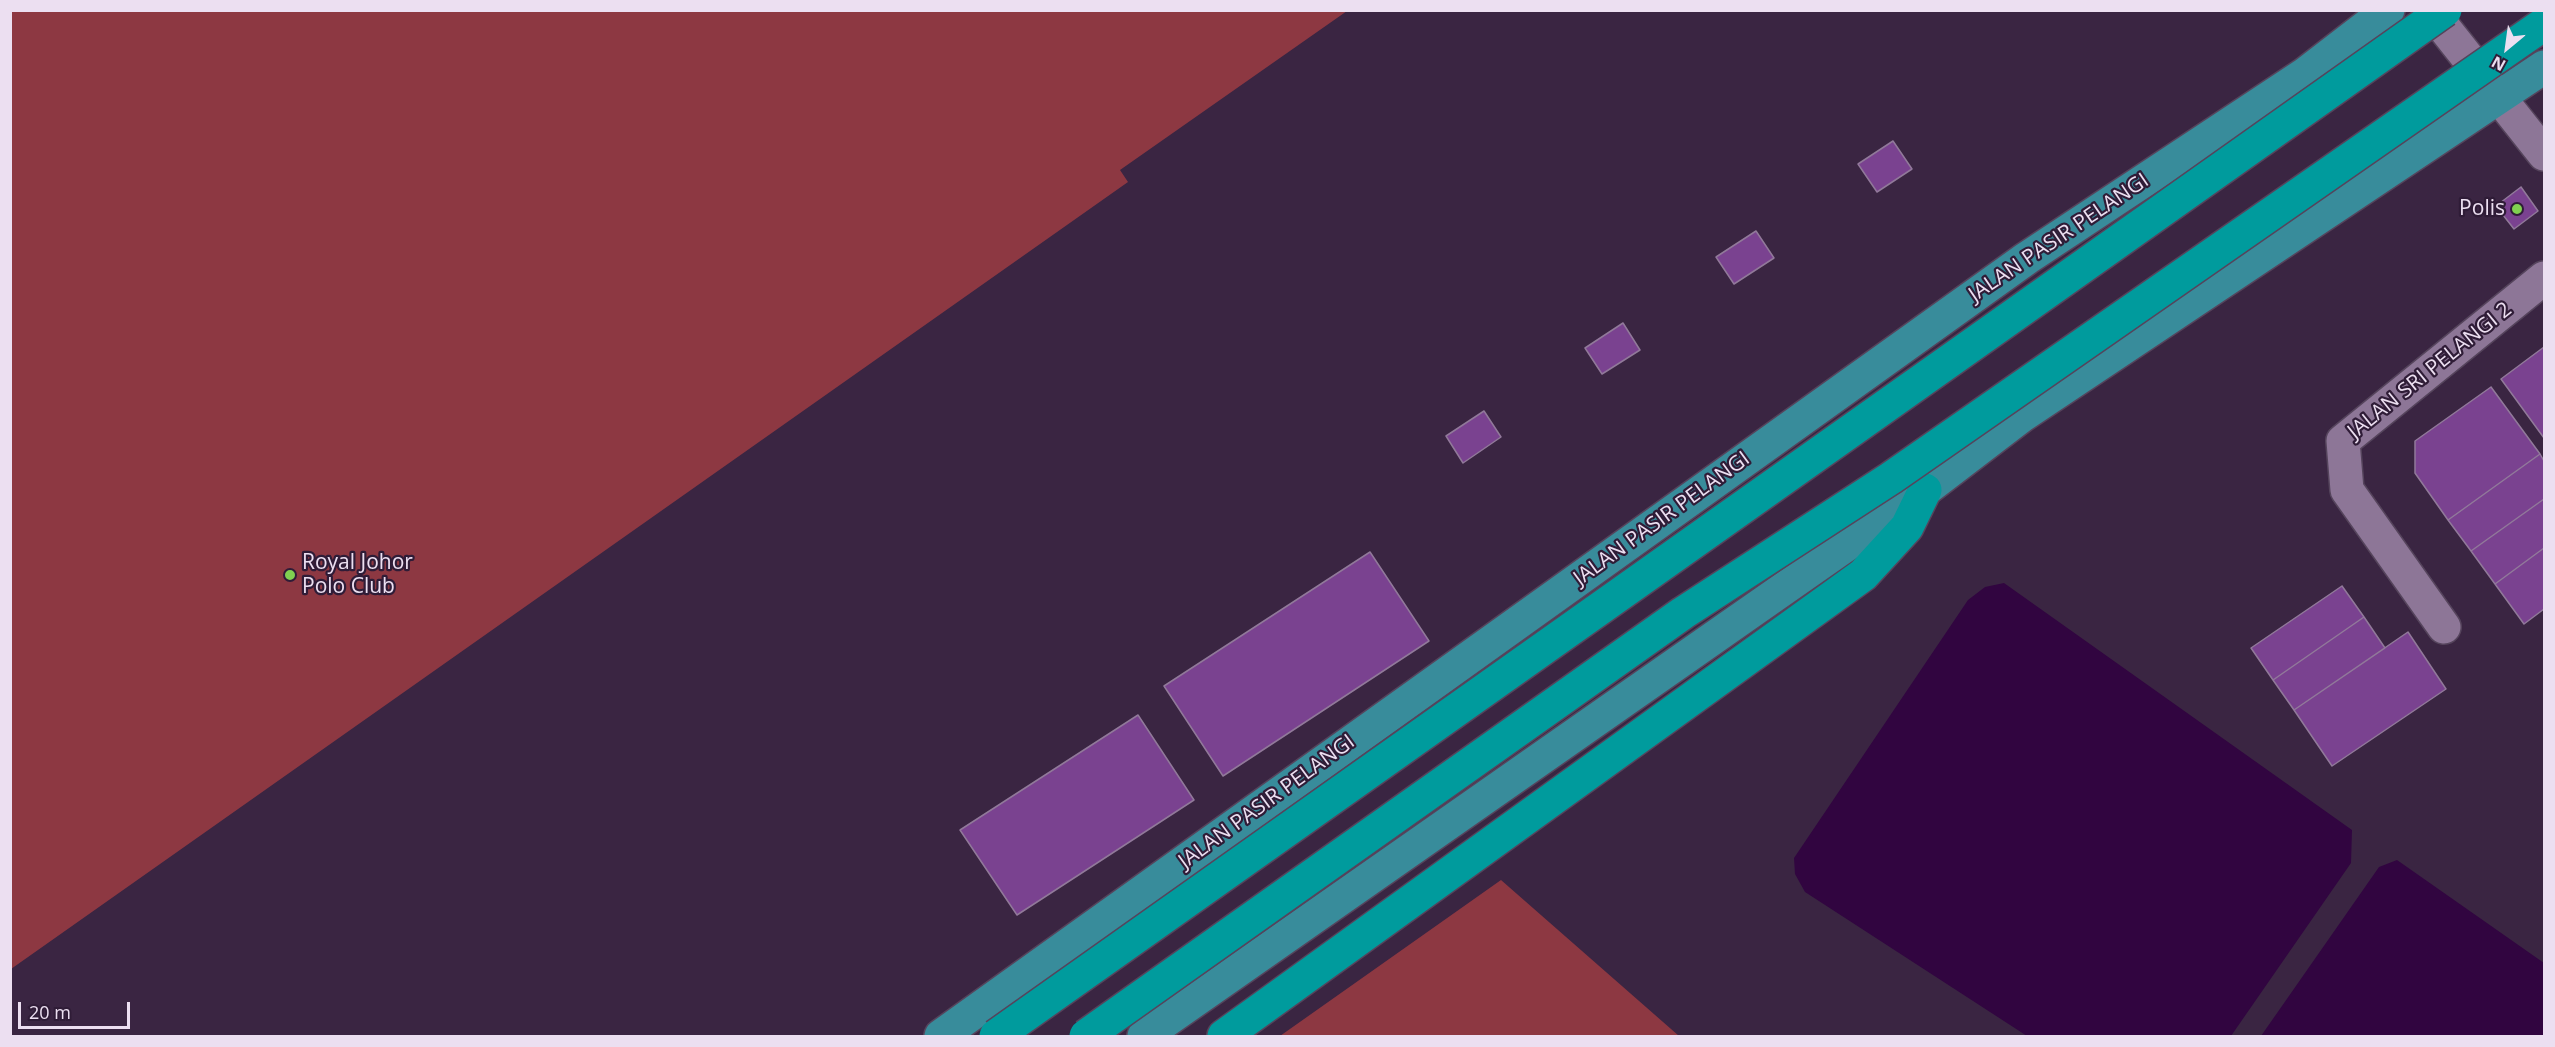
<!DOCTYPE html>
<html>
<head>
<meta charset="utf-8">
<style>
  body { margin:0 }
  #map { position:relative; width:2555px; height:1047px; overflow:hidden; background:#3a2542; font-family:"Open Sans",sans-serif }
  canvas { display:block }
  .frame { position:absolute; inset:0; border:12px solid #ecdff1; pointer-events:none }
  .north { position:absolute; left:2477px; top:18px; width:60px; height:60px; -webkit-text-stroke:4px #2f1c37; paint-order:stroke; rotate:209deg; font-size:16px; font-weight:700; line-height:24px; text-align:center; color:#ecdff1 }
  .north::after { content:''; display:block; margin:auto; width:21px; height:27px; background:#ecdff1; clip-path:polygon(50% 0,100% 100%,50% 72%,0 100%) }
  .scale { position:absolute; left:18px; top:1002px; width:112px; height:27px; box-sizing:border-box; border:3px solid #ecdff1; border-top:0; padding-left:8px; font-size:18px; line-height:21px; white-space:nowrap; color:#ecdff1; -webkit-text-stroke:4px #2f1c37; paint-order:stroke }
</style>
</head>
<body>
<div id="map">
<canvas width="2555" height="1047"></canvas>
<div class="frame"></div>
<div class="north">N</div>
<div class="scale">20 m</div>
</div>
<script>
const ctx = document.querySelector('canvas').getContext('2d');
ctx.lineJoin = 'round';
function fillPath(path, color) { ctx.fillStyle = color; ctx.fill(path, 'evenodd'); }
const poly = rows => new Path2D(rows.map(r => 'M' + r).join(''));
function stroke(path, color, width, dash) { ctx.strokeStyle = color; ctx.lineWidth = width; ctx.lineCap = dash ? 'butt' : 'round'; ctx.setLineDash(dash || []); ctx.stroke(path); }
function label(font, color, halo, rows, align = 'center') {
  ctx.font = font + ' "Open Sans",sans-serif'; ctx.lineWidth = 4.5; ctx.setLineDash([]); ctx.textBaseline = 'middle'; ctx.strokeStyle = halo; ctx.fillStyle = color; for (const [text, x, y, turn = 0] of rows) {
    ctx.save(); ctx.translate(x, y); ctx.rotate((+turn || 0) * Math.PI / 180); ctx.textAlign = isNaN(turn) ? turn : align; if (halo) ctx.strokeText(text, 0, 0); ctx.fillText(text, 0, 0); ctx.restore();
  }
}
const green = poly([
  [11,10,1347,10,1347,11,1120,170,1128,182,11,969],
  [1501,880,1679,1036,1280,1036]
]);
const water = poly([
  [2004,583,2352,830,2351,863,2231,1036,2027,1036,1805,892,1795,874,1794,858,1968,600,1985,587],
  [2397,860,2544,963,2544,1036,2261,1036,2379,867]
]);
const building = poly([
  [1893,141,1912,169,1877,192,1858,164,1893,141],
  [2521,187,2538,211,2514,229,2496,206,2521,187],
  [1756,231,1774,258,1734,284,1716,257,1756,231],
  [1623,323,1640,350,1602,374,1585,348,1623,323],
  [2544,347,2544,438,2501,379,2544,347],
  [2491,387,2540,454,2448,520,2415,473,2415,441,2491,387],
  [1484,411,1501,437,1463,463,1446,436,1484,411],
  [2540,454,2544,461,2544,499,2471,551,2448,520,2540,454],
  [2544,499,2544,548,2495,584,2471,551,2544,499],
  [2544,548,2544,609,2524,624,2495,584,2544,548],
  [1370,552,1429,641,1223,776,1164,686,1370,552],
  [2342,586,2364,617,2273,680,2251,648,2342,586],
  [2364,617,2385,648,2294,710,2273,680,2364,617],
  [2408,632,2446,689,2332,766,2294,710,2408,632],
  [1138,715,1194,800,1017,915,960,830,1138,715]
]);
const street = poly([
  [2430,10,2544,154],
  [2444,627,2347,490,2343,441,2544,278]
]);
const primary = poly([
  [941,1036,2027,258,2305,74,2388,10],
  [1144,1036,1925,490,2023,415,2544,67]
]);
const highway = poly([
  [1224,1036,1863,575,1907,527,1925,490]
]);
const highwayBridge = poly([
  [996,1036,2445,10],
  [1086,1036,1683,613,1891,478,2544,24]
]);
const markers = [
  [2517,209,6,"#80d051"],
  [290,575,6,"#80d051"]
];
const poiNames = [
  ["Polis",2505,209],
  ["Royal Johor",302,563,"left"],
  ["Polo Club",302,587,"left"]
];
const streetNames = [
  ["JALAN PASIR PELANGI",2059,238,-34],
  ["JALAN SRI PELANGI 2",2430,371,-39],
  ["JALAN PASIR PELANGI",1662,519,-36],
  ["JALAN PASIR PELANGI",1267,802,-36]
];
fillPath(green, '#8d3842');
fillPath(water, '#310540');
fillPath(building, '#7a4290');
stroke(building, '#91799a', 1.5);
stroke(street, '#55445c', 36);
stroke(primary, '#55445c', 36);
stroke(highway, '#55445c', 36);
stroke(street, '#8d7697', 33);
stroke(primary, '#388c9b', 33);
stroke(highway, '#009b9d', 33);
stroke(highwayBridge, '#55445c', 36, []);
stroke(highwayBridge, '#009b9d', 33);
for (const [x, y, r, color] of markers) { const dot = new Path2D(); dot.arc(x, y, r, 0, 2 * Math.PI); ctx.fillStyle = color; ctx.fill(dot); stroke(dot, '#2f1c37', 2); }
label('21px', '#ecdff1', '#2f1c37', poiNames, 'right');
label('21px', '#ecdff1', '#2f1c37', streetNames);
</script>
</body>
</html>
